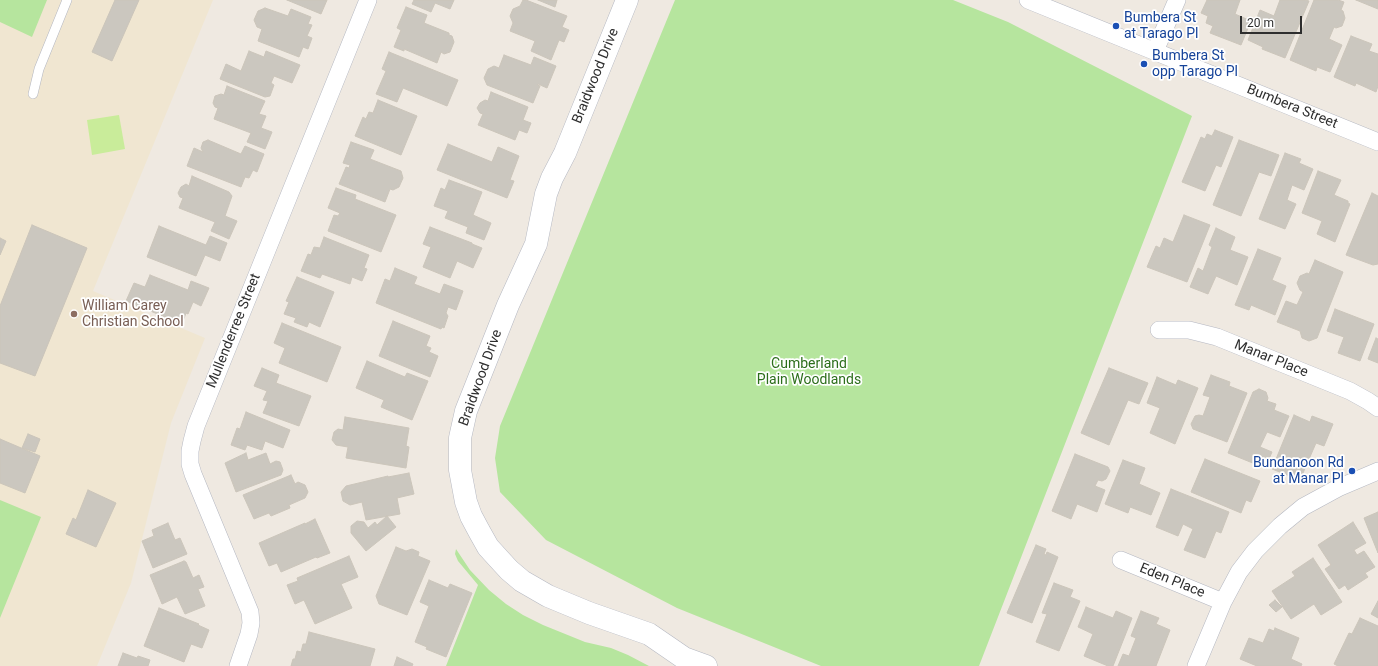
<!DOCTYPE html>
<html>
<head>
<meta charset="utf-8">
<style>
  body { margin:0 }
  #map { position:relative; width:1378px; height:666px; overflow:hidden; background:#efe9e1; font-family:Roboto,sans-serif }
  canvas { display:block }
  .scale { position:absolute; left:1240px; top:16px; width:62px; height:18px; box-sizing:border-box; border:2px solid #2e2e2e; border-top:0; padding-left:5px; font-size:12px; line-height:14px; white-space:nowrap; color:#2e2e2e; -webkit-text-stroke:3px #fff; paint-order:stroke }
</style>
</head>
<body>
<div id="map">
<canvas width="1378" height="666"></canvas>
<div class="scale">20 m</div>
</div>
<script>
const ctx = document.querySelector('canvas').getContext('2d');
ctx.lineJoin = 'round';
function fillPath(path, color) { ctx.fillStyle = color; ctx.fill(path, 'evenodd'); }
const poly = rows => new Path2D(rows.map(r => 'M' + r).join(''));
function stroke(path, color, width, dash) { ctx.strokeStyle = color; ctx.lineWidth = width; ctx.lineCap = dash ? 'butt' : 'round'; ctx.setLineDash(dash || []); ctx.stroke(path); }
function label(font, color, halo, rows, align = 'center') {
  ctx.font = font + ' Roboto,sans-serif'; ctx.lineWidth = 3.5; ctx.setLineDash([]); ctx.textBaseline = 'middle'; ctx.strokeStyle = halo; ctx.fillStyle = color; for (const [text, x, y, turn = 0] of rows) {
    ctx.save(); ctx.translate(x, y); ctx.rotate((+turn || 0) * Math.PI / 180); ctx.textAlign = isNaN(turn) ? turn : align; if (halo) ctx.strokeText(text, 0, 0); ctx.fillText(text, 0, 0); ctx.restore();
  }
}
const education = poly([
  [0,0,213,0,93,291,205,338,171,423,131,583,97,666,0,666]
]);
const green = poly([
  [0,0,47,0,32,37,0,22],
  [675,0,953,0,1008,22,1192,116,979,666,821,666,677,608,546,540,500,492,495,458,500,426],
  [0,500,41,517,0,618],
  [456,549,470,570,489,590,506,604,523,615,543,625,585,642,611,648,628,655,649,666,446,666,478,585,458,561,455,554]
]);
const pitch = poly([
  [119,115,125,149,92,155,87,120]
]);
const building = poly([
  [115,0,139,0,112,61,92,52,115,0],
  [287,0,327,0,321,14,287,0],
  [414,0,454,0,450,9,435,3,431,12,412,4,414,0],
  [523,0,526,0,567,16,562,27,569,30,564,42,559,40,551,60,531,51,535,41,510,31,513,23,510,16,513,9,520,6,523,0],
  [538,0,557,0,555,7,538,0],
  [1207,0,1240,0,1235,14,1251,21,1241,45,1210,33,1213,26,1206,23,1208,16,1201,13,1207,0],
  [1280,0,1305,0,1309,1,1285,58,1262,49,1263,47,1248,40,1260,10,1274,16,1280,0],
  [1314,0,1338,0,1344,2,1341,10,1343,11,1345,18,1342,26,1336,28,1334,27,1329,39,1342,45,1330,72,1317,67,1316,71,1290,60,1314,0],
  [1356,0,1378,0,1378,9,1356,0],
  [406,7,427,15,424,23,449,33,449,35,452,36,454,42,450,52,444,54,441,52,437,63,404,49,404,51,394,47,401,30,397,28,406,7],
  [265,8,288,16,291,9,311,17,308,24,312,25,307,36,312,38,308,49,303,47,299,57,258,41,262,29,257,27,254,20,258,11,265,8],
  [1351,36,1372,44,1369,51,1378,54,1378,86,1376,92,1356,83,1355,86,1334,77,1351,36],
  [249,51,264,57,266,51,300,65,292,83,274,76,271,83,274,85,270,96,265,97,220,79,226,64,241,71,249,51],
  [389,52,458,80,447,106,403,88,397,102,376,94,386,71,382,69,389,52],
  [504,55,531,65,534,57,556,66,547,88,538,84,537,85,540,86,533,103,487,85,484,78,488,69,494,66,499,68,504,55],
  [227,86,265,101,259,114,266,116,261,128,272,132,265,149,247,142,251,133,214,119,218,108,215,107,213,103,215,96,221,94,224,95,227,86],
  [491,92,528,107,523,120,531,123,527,133,519,130,515,140,478,125,483,114,480,113,477,108,480,103,485,100,488,101,491,92],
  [378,100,417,116,401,155,355,136,363,117,366,119,369,112,373,113,378,100],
  [1215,130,1233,137,1221,167,1216,165,1205,191,1182,182,1201,137,1205,139,1207,134,1212,136,1215,130],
  [208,140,241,154,245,146,264,154,257,172,253,170,249,178,245,177,241,187,187,166,194,148,203,152,201,148,203,142,208,140],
  [1239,140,1279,155,1271,176,1259,172,1241,216,1213,205,1239,140],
  [351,142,374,150,370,159,401,171,403,178,399,187,393,190,390,189,385,202,339,184,346,167,349,168,350,165,343,163,351,142],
  [448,144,492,162,498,147,519,156,510,180,514,181,507,198,437,170,448,144],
  [1285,153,1301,159,1299,163,1313,169,1304,190,1292,185,1287,200,1296,204,1285,229,1259,219,1285,153],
  [1318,171,1341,180,1334,195,1348,201,1348,203,1350,204,1335,242,1317,234,1322,221,1302,213,1318,171],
  [192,176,229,192,232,196,225,216,237,221,229,239,211,231,215,222,179,208,183,198,180,197,178,193,181,187,186,184,189,186,192,176],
  [449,180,482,192,473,215,491,223,484,240,466,233,468,227,445,218,448,211,434,206,441,188,445,190,449,180],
  [336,188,356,195,355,199,396,215,381,252,328,231,334,215,338,216,340,213,328,208,336,188],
  [1372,193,1378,196,1378,264,1373,265,1346,255,1372,193],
  [1184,215,1210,225,1187,282,1147,267,1156,246,1160,248,1164,238,1173,242,1184,215],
  [32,225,87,248,35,376,0,363,0,306,32,225],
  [159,226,206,245,210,236,227,243,220,261,205,255,196,276,147,257,159,226],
  [430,227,472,243,472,244,482,248,473,268,457,261,450,278,423,267,431,247,423,244,430,227],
  [1216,228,1235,237,1230,250,1248,257,1237,285,1216,276,1208,294,1190,287,1198,268,1203,271,1212,247,1209,245,1216,228],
  [324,237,369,255,364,268,367,269,362,281,352,277,350,284,322,274,320,278,301,271,308,254,311,255,314,247,320,248,324,237],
  [0,238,6,241,0,255,0,238],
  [1258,249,1281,258,1272,280,1286,286,1275,315,1251,305,1249,310,1235,305,1258,249],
  [1315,260,1343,272,1317,338,1309,341,1302,338,1300,331,1277,322,1286,301,1297,305,1303,292,1300,290,1297,283,1300,276,1307,273,1309,274,1315,260],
  [395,268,417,277,414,284,440,294,444,284,463,291,456,310,448,307,446,313,448,316,444,328,442,327,441,329,376,303,385,279,390,281,395,268],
  [150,275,188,290,191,281,209,288,201,306,193,302,188,314,186,313,182,324,126,301,134,283,145,287,150,275],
  [297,277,334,292,320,327,309,322,307,327,294,322,296,318,284,314,289,302,286,301,297,277],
  [1335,309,1374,324,1360,361,1338,353,1344,337,1327,331,1335,309],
  [393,321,430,336,426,346,431,348,429,352,438,356,430,377,379,356,393,321],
  [282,323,341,347,327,382,279,363,285,348,274,343,282,323],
  [1376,338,1378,339,1378,363,1368,359,1376,338],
  [367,361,405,377,407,373,428,381,412,420,381,407,384,400,356,388,367,361],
  [262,368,279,375,276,383,311,396,299,426,263,413,268,401,263,400,267,391,254,386,262,368],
  [1109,368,1148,383,1139,404,1128,400,1109,445,1081,433,1109,368],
  [1211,375,1230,382,1229,386,1247,393,1227,442,1193,429,1191,424,1195,416,1199,415,1203,416,1210,397,1203,395,1211,375],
  [1157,377,1176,385,1178,380,1198,388,1175,444,1150,433,1160,408,1147,403,1157,377],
  [1259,389,1266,392,1268,398,1267,401,1276,404,1274,410,1289,416,1280,437,1267,432,1260,447,1272,452,1265,468,1228,453,1253,392,1259,389],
  [246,412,290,430,283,448,265,441,262,450,247,445,245,450,231,445,237,428,240,429,246,412],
  [1294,415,1310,422,1312,416,1333,424,1324,446,1316,443,1300,480,1272,469,1294,415],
  [345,417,409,428,406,446,409,447,406,468,346,458,348,447,336,445,332,440,334,432,338,429,343,430,345,417],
  [28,434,40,439,35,452,22,448,28,434],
  [0,439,40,456,25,493,0,483,0,439],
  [246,453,248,460,266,453,270,464,276,461,280,462,283,470,281,475,236,492,225,463,246,453],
  [1075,454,1108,467,1110,471,1106,479,1102,481,1098,480,1095,486,1105,490,1097,512,1077,504,1071,519,1052,511,1075,454],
  [1205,459,1260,481,1251,502,1246,500,1241,513,1191,492,1205,459],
  [1123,460,1145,468,1139,484,1160,493,1151,515,1130,507,1128,513,1105,504,1123,460],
  [409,473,414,494,397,498,400,514,366,520,362,502,350,505,343,501,341,492,346,486,388,476,388,477,409,473],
  [291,475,295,484,298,482,305,485,308,492,305,498,289,505,290,508,271,516,269,513,254,519,243,495,291,475],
  [1171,489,1229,512,1221,533,1216,531,1205,558,1184,550,1193,529,1183,524,1178,536,1156,527,1171,489],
  [88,490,116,503,96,547,66,534,73,518,76,520,88,490],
  [1378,512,1378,553,1364,518,1378,512],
  [387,516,396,527,366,551,351,533,351,526,357,521,364,522,368,528,375,522,377,525,387,516],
  [315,519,330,553,317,558,316,557,281,572,277,563,269,566,259,543,305,523,305,524,315,519],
  [1353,522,1366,543,1354,550,1357,555,1364,551,1375,567,1365,573,1368,577,1348,590,1345,585,1339,589,1325,569,1331,565,1318,545,1353,522],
  [168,523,175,540,180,538,187,554,153,568,142,541,154,536,152,530,168,523],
  [1036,545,1046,549,1044,554,1046,555,1047,552,1058,557,1032,623,1007,613,1036,545],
  [396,547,406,551,412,549,419,552,418,556,430,561,407,615,379,604,376,596,396,547],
  [349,556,358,577,341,584,352,608,315,624,304,600,295,604,287,585,298,581,297,578,349,556],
  [1313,558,1342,602,1321,615,1314,604,1291,619,1272,591,1295,576,1292,572,1313,558],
  [184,561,186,562,193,578,199,575,204,587,198,589,205,606,185,614,177,597,162,604,150,575,184,561],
  [429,580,448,588,450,584,472,593,446,657,426,649,427,647,415,642,429,606,420,602,429,580],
  [1054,583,1073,590,1070,597,1080,601,1059,651,1036,642,1047,614,1042,613,1054,583],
  [1275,600,1282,607,1276,612,1269,605,1275,600],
  [1378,601,1378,618,1371,614,1378,601],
  [1086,607,1113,618,1116,611,1132,618,1113,666,1108,666,1084,656,1093,634,1078,627,1086,607],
  [159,608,199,624,198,625,209,630,202,648,191,644,184,662,144,646,159,608],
  [1141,611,1159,618,1156,624,1170,630,1156,666,1118,666,1123,654,1129,656,1136,638,1131,636,1141,611],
  [1360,618,1378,626,1378,666,1338,666,1334,664,1349,633,1352,634,1360,618],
  [1275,628,1299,638,1291,659,1302,664,1301,666,1257,666,1240,659,1249,638,1263,643,1269,629,1274,631,1275,628],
  [309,632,375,649,370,666,291,666,293,659,295,659,297,651,301,652,303,644,306,644,309,632],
  [123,653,137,658,138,656,150,660,148,666,118,666,123,653],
  [397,657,413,664,412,666,394,666,397,657]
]);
const service = poly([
  [33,94,39,69,67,0]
]);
const minor = poly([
  [1028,0,1378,142],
  [1155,51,1177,0],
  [1159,330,1189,330,1217,337,1350,391,1368,401,1378,408],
  [1121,560,1223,602],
  [238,666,249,634,251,623,250,612,193,474,190,464,190,451,192,441,196,426,368,0],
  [1196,666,1223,602,1239,572,1255,551,1280,526,1303,507,1338,488,1378,471]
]);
const tertiary = poly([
  [627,0,565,153,552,178,546,194,536,244,508,305,466,411,460,438,460,470,466,502,471,516,479,531,488,547,498,558,509,570,522,581,548,596,589,613,649,634,684,658,706,666]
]);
const markers = [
  [1116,26,4,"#1a4fb4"],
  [1144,64,4,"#1a4fb4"],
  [74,314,4,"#8d6e63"],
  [1352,471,4,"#1a4fb4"]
];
const transitNames = [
  ["Bumbera St",1124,18],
  ["at Tarago Pl",1124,34],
  ["Bumbera St",1152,56],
  ["opp Tarago Pl",1152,72],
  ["Bundanoon Rd",1344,463,"right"],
  ["at Manar Pl",1344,479,"right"]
];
const streetNames = [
  ["Braidwood Drive",596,76,-68],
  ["Bumbera Street",1292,107,22],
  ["Mullenderree Street",234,331,-68],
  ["Manar Place",1271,359,22],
  ["Braidwood Drive",481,378,-70],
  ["Eden Place",1172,581,22]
];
const educationNames = [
  ["William Carey",82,306],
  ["Christian School",82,322]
];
const parkNames = [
  ["Cumberland",809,364],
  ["Plain Woodlands",809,380]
];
fillPath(education, '#f0e6d1');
fillPath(green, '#b6e59e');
fillPath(pitch, '#c9ec9a');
fillPath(building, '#cbc7bf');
stroke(building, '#cbc5ba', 1);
stroke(service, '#b4b7c1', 10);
stroke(minor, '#b4b7c1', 18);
stroke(tertiary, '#b4b7c1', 23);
stroke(service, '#fff', 9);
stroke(minor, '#fff', 17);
stroke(tertiary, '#fff', 22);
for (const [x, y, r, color] of markers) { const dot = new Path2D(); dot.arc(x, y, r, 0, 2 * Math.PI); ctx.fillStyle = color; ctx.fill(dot); stroke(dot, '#fff', 1.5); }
label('14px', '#164399', '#fff', transitNames, 'left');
label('14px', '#2e2e2e', '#fff', streetNames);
label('14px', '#785e54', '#fff', educationNames, 'left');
label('14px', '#2c6e1b', '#fff', parkNames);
</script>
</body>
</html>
